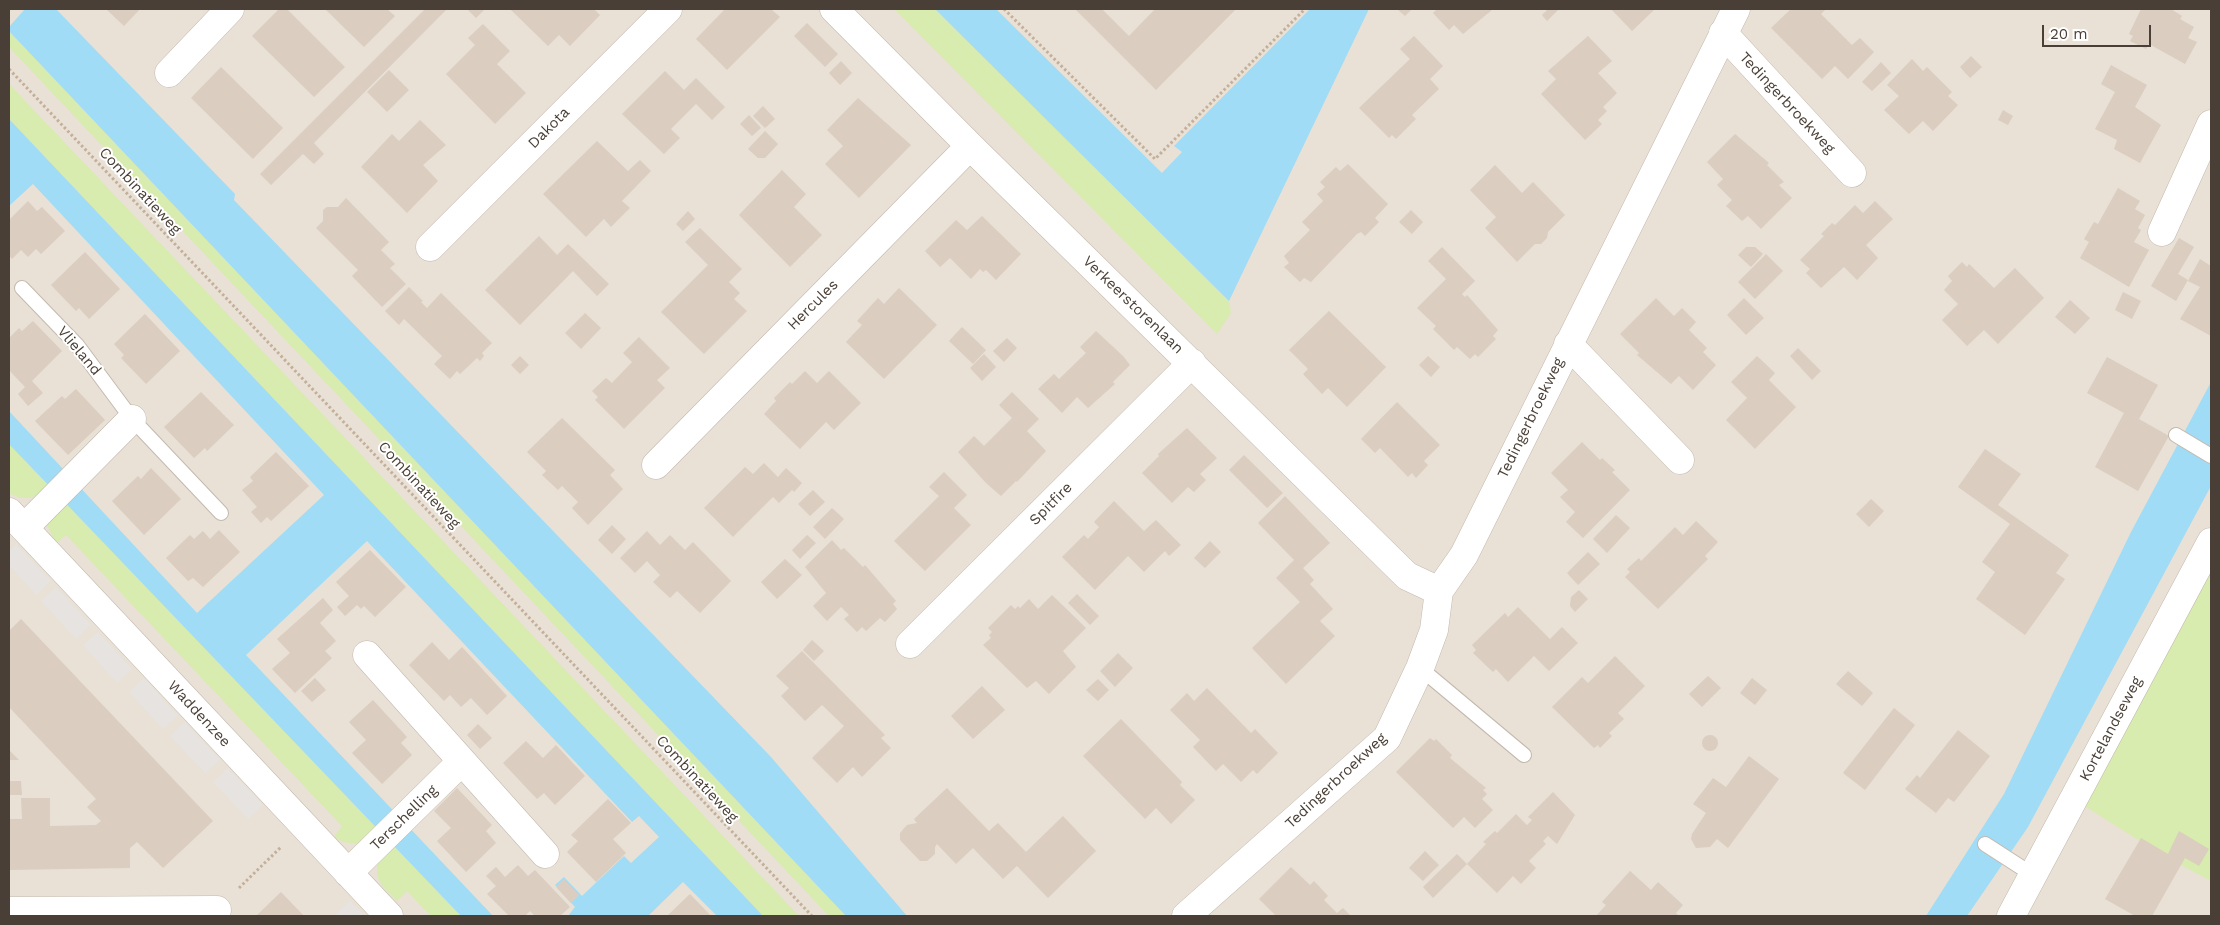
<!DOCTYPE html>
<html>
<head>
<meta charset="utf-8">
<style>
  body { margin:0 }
  #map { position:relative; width:2220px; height:925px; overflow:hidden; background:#f5f0e8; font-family:"Work Sans",sans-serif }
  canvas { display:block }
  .frame { position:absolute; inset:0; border:10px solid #493f36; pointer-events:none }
  .scale { position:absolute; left:2042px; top:25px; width:109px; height:22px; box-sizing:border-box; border:2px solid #493f36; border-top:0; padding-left:6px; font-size:15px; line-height:18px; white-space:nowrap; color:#493f36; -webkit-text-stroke:4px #fff; paint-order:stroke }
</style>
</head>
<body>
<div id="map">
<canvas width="2220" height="925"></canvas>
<div class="frame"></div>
<div class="scale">20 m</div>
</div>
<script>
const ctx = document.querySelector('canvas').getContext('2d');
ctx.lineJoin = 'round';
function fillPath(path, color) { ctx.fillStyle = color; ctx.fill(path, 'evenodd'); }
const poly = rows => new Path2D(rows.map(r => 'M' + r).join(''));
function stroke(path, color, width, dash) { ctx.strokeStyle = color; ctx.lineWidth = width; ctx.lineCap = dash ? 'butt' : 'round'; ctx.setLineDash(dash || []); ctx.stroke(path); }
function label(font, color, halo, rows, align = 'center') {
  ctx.font = font + ' "Work Sans",sans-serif'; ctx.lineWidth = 4; ctx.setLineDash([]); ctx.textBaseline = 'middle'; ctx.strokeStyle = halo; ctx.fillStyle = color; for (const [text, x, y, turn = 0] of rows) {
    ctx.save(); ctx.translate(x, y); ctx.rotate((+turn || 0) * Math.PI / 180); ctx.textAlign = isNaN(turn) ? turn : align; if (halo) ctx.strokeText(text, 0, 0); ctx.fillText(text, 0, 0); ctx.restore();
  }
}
const residential = poly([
  [9,9,2211,9,2211,916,9,916]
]);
const green = poly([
  [894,9,935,9,1229,301,1231,313,1217,334],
  [9,31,846,916,829,916,9,47],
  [9,84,799,916,763,916,9,119],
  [9,444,48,485,41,493,31,498,20,498,9,493],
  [64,501,377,828,368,838,357,844,343,842,334,837,342,826,66,535,56,544,47,525,50,511],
  [2211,554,2211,881,2162,855,2078,802],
  [392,844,461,916,431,916,407,891,397,901,383,887,377,876,377,864,382,853]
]);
const parking = poly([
  [16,544,51,581,36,595,9,565,9,551],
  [56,587,91,625,76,639,41,601],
  [98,632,132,669,117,683,83,645],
  [144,678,178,716,163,729,129,692],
  [185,722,220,760,205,773,170,736],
  [228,768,263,805,248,819,213,782],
  [350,901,366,916,338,916,336,914]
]);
const water = poly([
  [25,9,56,9,235,194,234,200,771,757,907,916,846,916,9,31,9,27],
  [935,9,996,9,1162,173,1182,152,1174,146,1310,9,1369,9,1229,301],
  [9,119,763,916,717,916,683,882,648,916,568,916,575,907,555,885,564,877,582,896,624,856,631,863,659,837,639,816,632,822,367,541,246,655,493,916,461,916,9,444,9,411,197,613,324,495,33,184,9,206],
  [2211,382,2211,486,2028,827,1967,916,1926,916,2004,794,2131,532]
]);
const building = poly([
  [106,9,140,9,124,26],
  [279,9,287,9,345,67,314,97,252,36],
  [325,9,387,9,395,16,364,47],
  [425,9,447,9,314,143,324,154,314,164,303,154,271,185,260,174],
  [467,9,485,9,476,18],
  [510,9,594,9,600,15,570,46,559,35,548,46],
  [725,9,771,9,780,17,727,70,696,39],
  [1075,9,1102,9,1129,36,1155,9,1236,9,1156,90],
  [1397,9,1412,9,1405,16],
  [1437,9,1493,9,1463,34,1454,25,1449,30,1433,13],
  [1548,9,1559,9,1547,21,1542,15],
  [1611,9,1655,9,1632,31],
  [1791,9,1826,9,1821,14,1852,45,1860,38,1874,52,1848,79,1835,66,1822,79,1771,28],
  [2141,9,2171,9,2182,16,2180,19,2194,27,2188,38,2197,42,2185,64,2149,44,2146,49,2130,41,2133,36,2129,34],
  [807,23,838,54,825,67,794,36],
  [483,24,510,51,497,64,526,93,495,124,446,74,475,45,468,38],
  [1414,36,1443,66,1430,79,1439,89,1412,115,1416,119,1396,139,1392,135,1389,138,1359,108,1410,59,1400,49],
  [1588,36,1612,61,1598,73,1617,93,1603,107,1607,111,1598,120,1602,124,1585,140,1541,94,1556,79,1548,71],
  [1971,56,1982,67,1970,78,1960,67],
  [1912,59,1923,71,1927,67,1952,92,1948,96,1958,105,1933,131,1923,121,1909,134,1884,110,1899,96,1887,85],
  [841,61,852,73,840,85,829,73],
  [1881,62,1891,73,1872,91,1862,82],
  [2111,65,2147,85,2135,107,2161,125,2140,163,2114,149,2117,140,2095,129,2115,92,2101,84],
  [221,67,283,128,253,159,191,98],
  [389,70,409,90,387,112,367,92],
  [665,71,684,90,696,78,725,107,712,120,696,104,671,129,680,138,664,154,622,114],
  [858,98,911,145,859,198,825,164,843,146,827,130],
  [763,106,775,119,765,128,753,116],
  [2003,110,2013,116,2008,125,1998,120],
  [749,115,761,128,752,136,740,124],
  [420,120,446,145,423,165,438,181,407,213,361,167,392,134,399,141],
  [765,131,778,144,765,158,758,158,748,149],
  [1735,134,1769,163,1767,165,1784,182,1779,185,1792,198,1761,229,1748,216,1742,221,1726,206,1732,200,1717,185,1723,179,1707,162],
  [597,141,628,171,640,160,651,171,622,201,630,208,611,227,604,219,586,237,543,194],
  [1348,164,1388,204,1375,218,1379,222,1365,236,1361,232,1357,234,1311,282,1304,278,1300,282,1284,267,1289,263,1284,256,1310,230,1302,222,1323,201,1317,194,1325,187,1320,182,1336,167,1340,171],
  [1495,165,1522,193,1533,182,1565,215,1548,232,1547,238,1541,244,1535,244,1517,262,1485,228,1496,217,1470,190],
  [782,170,806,194,794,207,822,235,790,267,739,215],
  [2118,188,2140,201,2135,209,2145,215,2138,228,2141,230,2134,242,2149,250,2129,287,2080,258,2089,242,2084,239,2094,222,2098,224],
  [346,198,389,242,381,250,395,264,390,268,406,284,382,307,352,276,358,270,316,228,323,221,323,210,327,207,338,207],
  [28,201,37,211,42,207,65,231,41,254,36,249,28,257,21,250,12,259,9,255,9,220],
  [1875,201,1893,219,1866,245,1878,258,1857,280,1844,267,1821,288,1806,273,1810,269,1800,260,1824,236,1821,234,1832,223,1835,225,1855,205,1863,213],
  [1411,210,1423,222,1412,234,1399,222],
  [688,211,695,219,683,231,676,224],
  [982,216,1021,254,996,280,986,270,983,272,980,269,971,279,950,258,940,267,925,251,956,220,967,230],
  [700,228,742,269,729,282,740,293,734,299,747,311,704,354,661,312,708,265,685,242],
  [539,236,557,255,568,244,609,284,597,296,573,271,520,325,485,290],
  [2179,238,2194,247,2178,274,2188,280,2176,301,2151,286],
  [1442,247,1475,281,1462,294,1465,297,1467,295,1498,330,1493,336,1496,339,1478,357,1475,354,1470,359,1457,347,1454,350,1433,329,1436,326,1417,308,1446,279,1428,261],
  [1746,247,1755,247,1763,254,1751,267,1738,255],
  [85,252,120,289,89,319,79,308,76,311,51,285],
  [1766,254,1783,271,1755,299,1738,282],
  [2200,259,2211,266,2211,336,2180,319,2200,287,2188,281],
  [1962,262,1967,267,1969,264,1994,288,2015,268,2044,298,1998,344,1984,330,1967,346,1942,320,1958,304,1944,290,1952,281,1948,276],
  [409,287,423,301,421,302,427,308,441,293,492,343,482,353,484,356,480,361,477,358,460,374,457,371,450,379,434,364,442,356,404,319,399,325,385,311],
  [899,288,937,325,884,379,846,342,862,325,857,321,878,298,884,304],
  [2123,292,2141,301,2132,319,2115,310],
  [1656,298,1674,316,1682,308,1696,322,1689,330,1707,348,1703,352,1716,365,1693,390,1679,376,1671,384,1637,355,1639,353,1620,334],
  [1744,298,1764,318,1746,335,1727,315],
  [2070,300,2090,318,2075,334,2055,317],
  [1329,311,1386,367,1347,407,1328,388,1322,394,1303,374,1308,369,1289,350],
  [585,313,601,328,581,349,565,333],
  [145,314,180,351,146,384,121,358,124,355,114,344],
  [33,321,62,351,32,381,43,393,28,406,18,394,25,387,9,370,9,338,19,328,22,331],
  [962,327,986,350,973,364,949,341],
  [1096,331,1123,356,1130,365,1113,382,1115,384,1088,408,1077,397,1062,413,1038,389,1054,374,1059,379,1086,353,1080,347],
  [639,337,670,368,657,380,665,388,624,429,595,400,598,397,592,391,606,378,612,383,632,362,623,353],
  [1007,338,1017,348,1004,362,993,351],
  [1798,348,1821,371,1812,380,1790,356],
  [984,354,996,367,982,381,970,368],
  [520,356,529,365,520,374,511,365],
  [1428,356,1440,367,1431,377,1419,365],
  [1757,356,1775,373,1769,380,1796,407,1755,449,1726,420,1747,398,1731,382],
  [2107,357,2158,385,2139,419,2169,436,2138,491,2095,467,2124,413,2087,393],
  [805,371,817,383,829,371,861,403,834,430,826,422,800,449,764,414,776,401,774,398,790,382,792,384],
  [76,389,105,420,68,455,35,421,62,396,65,399],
  [201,392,234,425,207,451,205,448,194,458,164,427],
  [1012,392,1039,419,1027,431,1046,451,1017,482,1016,481,1001,496,986,483,958,452,974,436,984,446,1012,418,999,405],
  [1397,402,1440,445,1424,461,1428,465,1416,478,1412,473,1408,477,1380,448,1375,453,1361,439],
  [562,418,615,470,610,475,623,489,588,525,572,508,578,502,562,486,558,490,542,475,546,471,527,452],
  [1187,428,1217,458,1200,474,1206,480,1194,492,1188,487,1172,503,1142,473,1159,456,1158,454],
  [1582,442,1600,460,1602,458,1615,470,1612,472,1630,490,1583,538,1566,522,1575,512,1560,497,1568,490,1551,473],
  [1985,449,2021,474,1998,505,2069,555,2056,573,2065,579,2025,635,1976,599,1995,572,1982,562,2010,524,1958,487],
  [276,452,309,486,271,521,267,517,261,523,251,512,257,507,242,490,253,481,250,477],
  [1244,455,1283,493,1267,508,1229,470],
  [764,463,778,477,786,468,802,483,794,492,792,490,779,503,773,497,733,537,704,508,745,467,753,474],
  [151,468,181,499,144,535,112,501,138,476,141,479],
  [944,472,967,495,954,508,971,525,925,571,894,541,939,496,929,487],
  [813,490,825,502,810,516,798,504],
  [1285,496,1330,543,1303,568,1314,580,1310,584,1333,609,1320,621,1335,636,1286,684,1252,648,1300,602,1276,578,1294,560,1258,523],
  [1871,499,1884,511,1869,527,1856,514],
  [1114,501,1144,531,1156,520,1181,545,1169,556,1165,551,1144,572,1128,556,1095,590,1062,557,1084,535,1088,539,1099,527,1094,522],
  [832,508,844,519,825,539,813,527],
  [1616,515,1630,528,1607,553,1593,539],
  [1696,521,1718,542,1705,556,1708,559,1658,609,1625,577,1630,572,1627,569,1639,558,1641,561,1675,527,1683,535],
  [612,525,626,539,612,554,598,540],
  [219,530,240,552,203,587,193,578,188,581,166,558,190,535,194,539,203,531,210,539],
  [647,531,660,545,670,535,685,550,693,542,731,581,700,613,677,591,670,598,653,582,660,575,647,561,635,573,620,558],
  [807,535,816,543,800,559,792,550],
  [832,540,841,550,844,548,863,567,865,565,896,601,893,604,897,609,885,622,880,618,866,631,862,627,857,632,844,619,849,615,841,607,827,621,813,606,826,593,805,567],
  [1210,541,1221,552,1205,568,1194,558],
  [370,550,406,587,375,617,364,606,361,609,357,605,345,616,337,607,349,596,336,582],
  [1588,552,1600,564,1578,585,1567,573],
  [785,559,802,575,777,599,761,582],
  [1579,590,1588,599,1575,612,1570,606,1571,597],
  [1077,594,1099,616,1090,625,1068,603],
  [1052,595,1086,628,1063,651,1076,667,1049,694,1036,681,1027,688,983,645,991,638,989,635,992,632,988,628,1011,605,1015,609,1018,606,1020,608,1029,599,1038,609],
  [323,598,333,610,320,623,336,641,325,651,332,658,295,693,272,669,290,653,277,639],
  [1518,607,1550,639,1562,627,1578,643,1549,671,1534,656,1508,682,1496,669,1493,672,1473,653,1476,650,1472,645,1505,613,1508,617],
  [21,619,213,821,163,868,137,842,130,848,130,868,9,870,9,819,22,819,21,798,50,798,50,826,96,825,101,821,87,807,96,799,9,707,9,631],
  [812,640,824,651,814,661,803,650],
  [432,642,449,660,462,647,507,696,487,715,471,698,461,707,450,695,444,701,409,665],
  [802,651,885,735,881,738,891,748,862,777,853,767,837,783,812,758,844,726,822,705,805,721,781,696,789,688,776,676],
  [1118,653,1133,668,1115,687,1100,671],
  [1615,656,1645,686,1618,713,1624,719,1609,733,1612,736,1600,748,1598,745,1594,748,1552,707,1582,677,1588,683],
  [1848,671,1873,693,1862,706,1836,684],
  [1708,676,1721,688,1702,707,1689,694],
  [315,678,326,690,312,702,301,691],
  [1752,678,1767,690,1755,705,1740,693],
  [1098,679,1109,690,1098,701,1086,690],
  [982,686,1005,710,973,739,951,716],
  [1207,688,1251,733,1255,729,1278,753,1257,774,1253,770,1241,782,1223,764,1216,771,1193,747,1200,740,1170,710,1187,693,1194,701],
  [373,700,407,737,401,743,412,755,382,784,352,753,366,740,349,722],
  [1894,708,1915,725,1865,790,1843,773],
  [1121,719,1182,782,1180,785,1195,800,1171,824,1156,808,1145,819,1083,756],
  [478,724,492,738,480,749,467,735],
  [1958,730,1990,756,1954,802,1948,798,1936,813,1905,789,1917,775,1920,778],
  '1702 743a8 8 0 1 1 16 0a8 8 0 1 1-16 0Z',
  [1430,738,1434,741,1436,739,1452,755,1450,758,1486,788,1483,790,1487,794,1482,799,1493,810,1475,828,1464,817,1453,828,1396,772],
  [526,741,543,758,556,745,585,776,555,805,544,793,537,799,503,763],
  [9,750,19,760,9,760],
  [1749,756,1779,779,1728,848,1717,839,1710,847,1696,848,1691,839,1692,834,1706,813,1693,804,1713,778,1726,787],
  [9,781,21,781,22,795,9,795],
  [457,788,492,825,486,831,496,843,466,872,437,841,451,828,434,811],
  [947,788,989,831,998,823,1026,852,1063,816,1096,851,1048,898,1017,866,1003,879,973,848,956,864,937,844,935,847,935,854,927,861,920,861,900,840,900,833,907,825,917,823,914,819],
  [1553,792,1575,815,1557,844,1548,836,1543,841,1546,844,1529,861,1536,868,1521,884,1513,876,1497,893,1467,864,1433,898,1423,887,1457,854,1467,864,1486,844,1483,842,1495,831,1497,833,1516,814,1527,825,1532,820,1528,817],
  [608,799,631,823,613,839,626,853,596,882,567,852,578,841,571,835],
  [2179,831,2209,849,2199,866,2185,858,2152,916,2135,916,2105,899,2141,838,2168,854],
  [1425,851,1439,865,1423,881,1409,868],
  [518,865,528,876,535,870,570,907,560,916,535,916,530,911,525,916,509,916,487,894,496,886,486,876,496,867,505,877],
  [1291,867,1310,885,1314,881,1328,896,1324,900,1337,913,1343,908,1351,916,1276,916,1259,899],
  [1630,871,1651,890,1658,882,1683,905,1676,913,1679,916,1596,916,1606,905,1602,902],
  [564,879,579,895,571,903,556,887],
  [281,892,304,916,256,916],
  [690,894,711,916,666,916,668,915]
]);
const path = poly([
  [1004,9,1155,159,1305,9],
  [9,69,812,916],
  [239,888,281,847]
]);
const service = poly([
  [22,288,77,345,132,419,221,513],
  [2176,435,2211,456],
  [1420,668,1524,755],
  [1985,844,2033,875]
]);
const minor = poly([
  [834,9,970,146,1407,576,1439,591],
  [1723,33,1852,173],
  [169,73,230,9],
  [2162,232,2211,124],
  [430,247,668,9],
  [1568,344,1680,460],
  [656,465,970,146],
  [9,512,389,916],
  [24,528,132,419],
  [910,644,1192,363],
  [367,655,545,854],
  [348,873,461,762],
  [9,911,217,910],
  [1186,916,1387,738,1420,668,1434,630,1439,591,1464,555,1736,9],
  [2011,916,2211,542]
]);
const streetNames = [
  ["Tedingerbroekweg",1787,103,47],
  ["Dakota",549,128,-45],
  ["Combinatieweg",140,191,47],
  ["Hercules",813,305,-45],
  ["Verkeerstorenlaan",1133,305,44],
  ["Vlieland",79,351,50],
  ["Tedingerbroekweg",1531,418,-64],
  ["Combinatieweg",419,485,47],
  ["Spitfire",1051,504,-45],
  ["Waddenzee",199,714,47],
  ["Kortelandseweg",2111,729,-62],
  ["Combinatieweg",697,779,47],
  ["Tedingerbroekweg",1336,781,-43],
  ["Terschelling",404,818,-44]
];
fillPath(residential, '#e9e1d6');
fillPath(green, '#d7ecae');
fillPath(parking, '#e6e3e0');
fillPath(water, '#a0dcf6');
fillPath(building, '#dbcdbf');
stroke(service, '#c4b9ad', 16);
stroke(minor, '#c4b9ad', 29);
stroke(path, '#c4b09a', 3, [2.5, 2.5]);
stroke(service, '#fff', 14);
stroke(minor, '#fff', 28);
label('15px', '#493f36', '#fff', streetNames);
</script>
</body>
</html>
